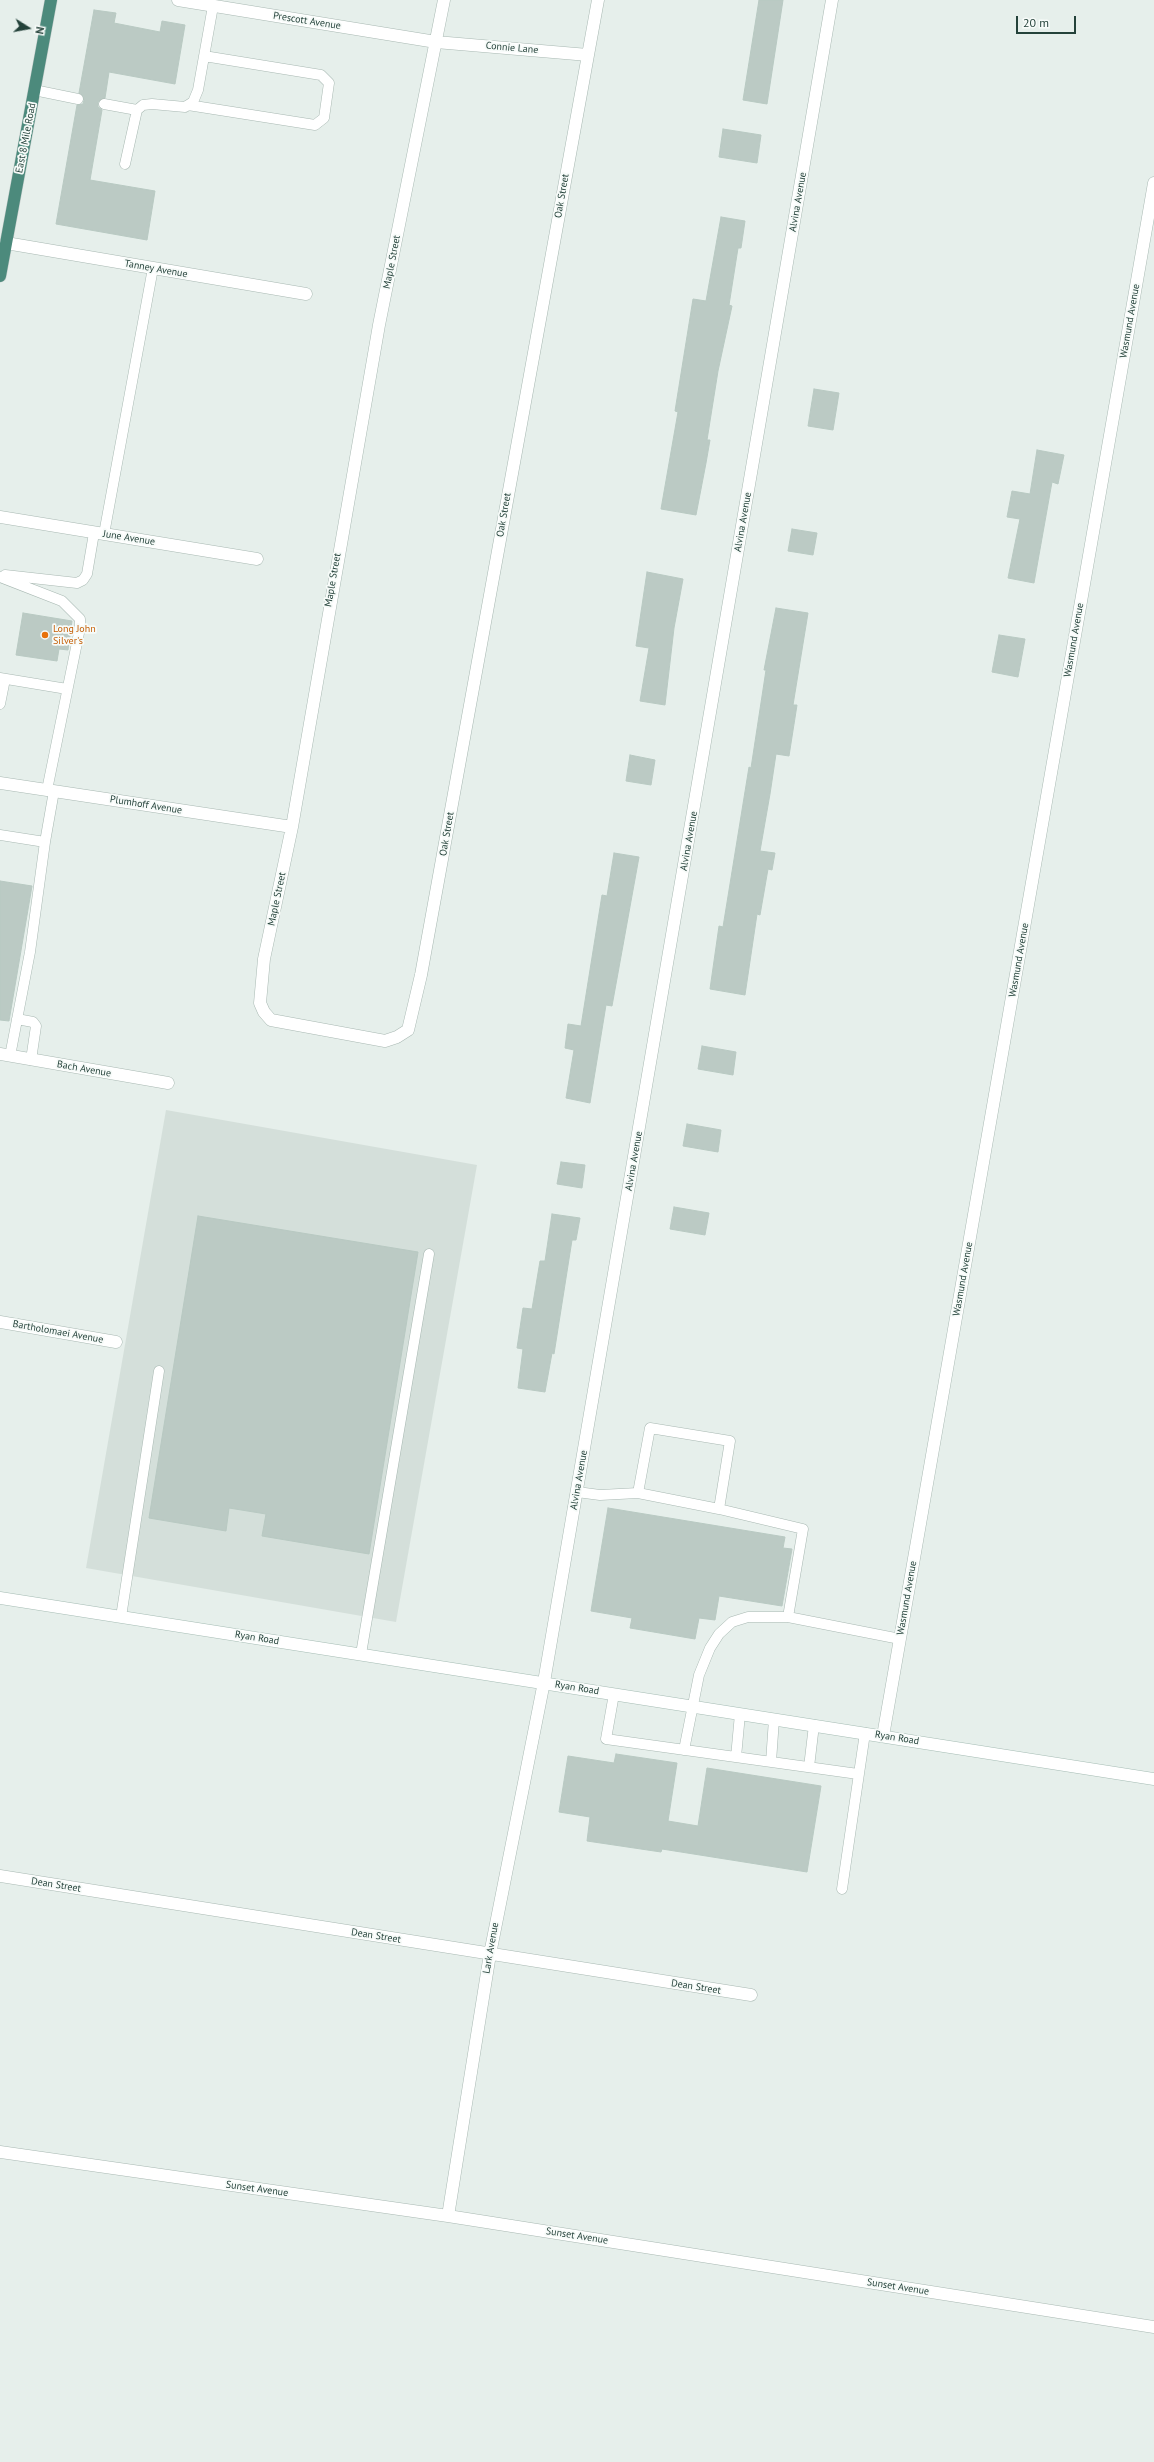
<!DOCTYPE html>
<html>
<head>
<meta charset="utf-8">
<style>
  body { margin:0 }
  #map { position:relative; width:1154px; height:2462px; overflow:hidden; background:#e6efeb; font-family:"PT Sans",sans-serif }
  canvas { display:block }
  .north { position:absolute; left:8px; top:8px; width:40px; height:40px; -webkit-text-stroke:3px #f7fbf9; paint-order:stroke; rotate:101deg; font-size:11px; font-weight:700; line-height:16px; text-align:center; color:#24423a }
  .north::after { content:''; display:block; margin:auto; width:14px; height:18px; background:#24423a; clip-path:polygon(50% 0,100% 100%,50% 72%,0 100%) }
  .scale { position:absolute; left:1016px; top:16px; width:60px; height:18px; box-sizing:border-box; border:2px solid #24423a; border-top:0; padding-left:5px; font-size:12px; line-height:14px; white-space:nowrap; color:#24423a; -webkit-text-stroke:3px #f7fbf9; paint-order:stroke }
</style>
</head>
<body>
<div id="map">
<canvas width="1154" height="2462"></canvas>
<div class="north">N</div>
<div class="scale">20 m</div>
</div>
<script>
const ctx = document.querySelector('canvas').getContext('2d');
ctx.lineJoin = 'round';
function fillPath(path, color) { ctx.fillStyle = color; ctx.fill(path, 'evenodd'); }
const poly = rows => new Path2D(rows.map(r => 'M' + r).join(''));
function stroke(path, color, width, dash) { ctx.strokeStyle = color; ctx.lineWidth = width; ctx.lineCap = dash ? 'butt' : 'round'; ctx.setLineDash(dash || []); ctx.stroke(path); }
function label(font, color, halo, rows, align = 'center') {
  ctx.font = font + ' "PT Sans",sans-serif'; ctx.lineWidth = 3.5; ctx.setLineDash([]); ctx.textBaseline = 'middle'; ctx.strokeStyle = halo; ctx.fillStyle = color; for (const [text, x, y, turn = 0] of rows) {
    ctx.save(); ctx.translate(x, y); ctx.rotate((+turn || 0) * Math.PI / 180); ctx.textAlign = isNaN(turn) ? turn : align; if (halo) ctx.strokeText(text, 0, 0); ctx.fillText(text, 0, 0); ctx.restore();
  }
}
const built = poly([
  [166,1110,477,1165,396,1622,86,1568]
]);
const building = poly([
  [759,0,783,0,767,104,743,100,759,0],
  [94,10,116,13,114,23,160,32,162,21,185,25,175,84,109,72,105,98,98,102,98,107,102,110,90,180,155,191,147,240,56,224,77,105,83,104,84,100,79,93,94,10],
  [723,129,761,135,757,163,719,157,723,129],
  [721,217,745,221,741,248,738,248,729,305,732,306,718,371,707,440,710,440,706,463,696,515,661,509,678,412,675,411,693,299,706,301,721,217],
  [814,389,839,393,833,430,808,426,814,389],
  [1037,450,1064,455,1058,484,1052,482,1034,583,1008,578,1020,519,1007,517,1012,491,1030,494,1037,450],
  [792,529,817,533,813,555,788,551,792,529],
  [647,572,683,579,674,628,665,705,640,701,649,648,636,646,647,572],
  [776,608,808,613,793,705,797,705,789,756,776,754,770,794,760,851,775,853,772,870,768,869,760,915,757,914,745,995,710,989,719,926,723,927,749,767,751,768,766,670,764,670,776,608],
  [23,613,72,621,68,650,59,649,57,661,16,655,23,613],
  [999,635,1025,639,1018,677,992,672,999,635],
  [630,755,655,760,651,785,626,781,630,755],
  [614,853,639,857,612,1006,606,1005,590,1103,566,1098,574,1050,565,1048,568,1024,581,1026,602,895,607,896,614,853],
  [0,881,32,886,9,1021,0,1020,0,881],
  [702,1046,736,1052,733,1075,698,1069,702,1046],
  [687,1124,721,1130,718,1152,683,1146,687,1124],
  [561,1162,585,1165,582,1188,557,1184,561,1162],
  [674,1207,709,1213,705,1235,670,1229,674,1207],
  [552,1214,580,1218,576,1240,572,1240,554,1354,552,1353,545,1392,518,1388,523,1349,517,1348,523,1308,532,1309,540,1261,545,1261,552,1214],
  [198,1216,418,1252,369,1554,262,1536,266,1514,229,1508,226,1531,149,1518,198,1216],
  [608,1508,785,1537,783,1548,792,1549,782,1606,719,1596,715,1620,699,1618,695,1639,630,1628,632,1618,591,1611,608,1508],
  [616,1754,677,1763,668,1821,698,1826,707,1768,821,1786,807,1872,662,1849,661,1852,587,1841,590,1817,559,1812,568,1756,614,1763,616,1754]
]);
const service = poly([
  [34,90,78,99],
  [104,104,137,110],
  [188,105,315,125,324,118,329,83,321,75,204,56],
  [125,164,137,110,143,105,152,104,185,107,193,102,198,90,213,6],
  [104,534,153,268],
  [5,575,77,583,83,580,87,574,94,533],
  [0,577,62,601,80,619,80,628,47,790],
  [0,678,67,689],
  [0,704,5,679],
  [0,835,45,842,30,952,10,1056],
  [45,842,54,791],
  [17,1019,33,1022,36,1026,31,1060],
  [577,1492,600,1495,638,1493,719,1509,730,1441,650,1428,638,1493],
  [719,1509,803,1529,788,1617,900,1639],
  [121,1617,159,1371],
  [361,1654,429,1254],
  [614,1694,606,1739,858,1774],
  [684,1750,699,1675,710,1648,719,1634,732,1622,748,1617,788,1617],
  [736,1757,740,1714],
  [771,1762,774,1719],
  [809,1767,814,1725],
  [842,1889,865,1733]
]);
const minor = poly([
  [178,0,436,42,588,55],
  [444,0,379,325,292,827,264,959,260,1003,264,1012,271,1020,385,1041,397,1037,408,1030,421,975,598,0],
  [6,243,306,294],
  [0,517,257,559],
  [0,783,292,827],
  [0,1054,168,1083],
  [0,1322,116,1342],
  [883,1736,1154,183],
  [0,1876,751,1995],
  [0,2152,448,2216,1154,2327],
  [448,2216,490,1954,544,1682,832,0]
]);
const secondary = poly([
  [0,1598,1154,1779]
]);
const trunk = poly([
  [0,276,51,0]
]);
const markers = [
  [45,635,4,"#e8710a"]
];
const streetNames = [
  ["Prescott Avenue",307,21,9],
  ["Connie Lane",512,48,5],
  ["East 8 Mile Road",26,138,-79],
  ["Oak Street",562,196,-80],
  ["Alvina Avenue",798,202,-80],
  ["Maple Street",392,262,-79],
  ["Tanney Avenue",156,269,10],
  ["Wasmund Avenue",1130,321,-80],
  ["Oak Street",504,515,-80],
  ["Alvina Avenue",743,522,-80],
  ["June Avenue",129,538,9],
  ["Maple Street",333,580,-80],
  ["Wasmund Avenue",1074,640,-80],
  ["Plumhoff Avenue",146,805,9],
  ["Oak Street",447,834,-80],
  ["Alvina Avenue",689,841,-80],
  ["Maple Street",277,899,-78],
  ["Wasmund Avenue",1019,960,-80],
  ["Bach Avenue",84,1069,10],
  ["Alvina Avenue",634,1161,-80],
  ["Wasmund Avenue",963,1279,-80],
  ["Bartholomaei Avenue",58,1332,10],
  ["Alvina Avenue",579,1480,-80],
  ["Wasmund Avenue",907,1598,-80],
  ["Ryan Road",257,1638,9],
  ["Ryan Road",577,1688,9],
  ["Ryan Road",897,1738,9],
  ["Dean Street",56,1885,9],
  ["Dean Street",376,1936,9],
  ["Lark Avenue",491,1948,-80],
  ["Dean Street",696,1987,9],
  ["Sunset Avenue",257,2189,8],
  ["Sunset Avenue",577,2236,9],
  ["Sunset Avenue",898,2287,9]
];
const foodNames = [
  ["Long John",53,629],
  ["Silver's",53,641]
];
fillPath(built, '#d4dfda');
fillPath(building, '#bbcac4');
stroke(building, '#b8c9c2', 1);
stroke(service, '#a8b8b2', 11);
stroke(minor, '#a8b8b2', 13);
stroke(secondary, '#a4bbb3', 13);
stroke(trunk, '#c2cac8', 13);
stroke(service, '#fff', 10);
stroke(minor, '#fff', 12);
stroke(secondary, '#fff', 12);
stroke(trunk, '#4c8a7c', 12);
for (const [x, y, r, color] of markers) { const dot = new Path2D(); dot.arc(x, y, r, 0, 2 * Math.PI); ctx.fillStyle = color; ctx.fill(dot); stroke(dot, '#f7fbf9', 1.5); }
label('10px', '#24423a', '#f7fbf9', streetNames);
label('10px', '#c56008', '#f7fbf9', foodNames, 'left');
</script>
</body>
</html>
